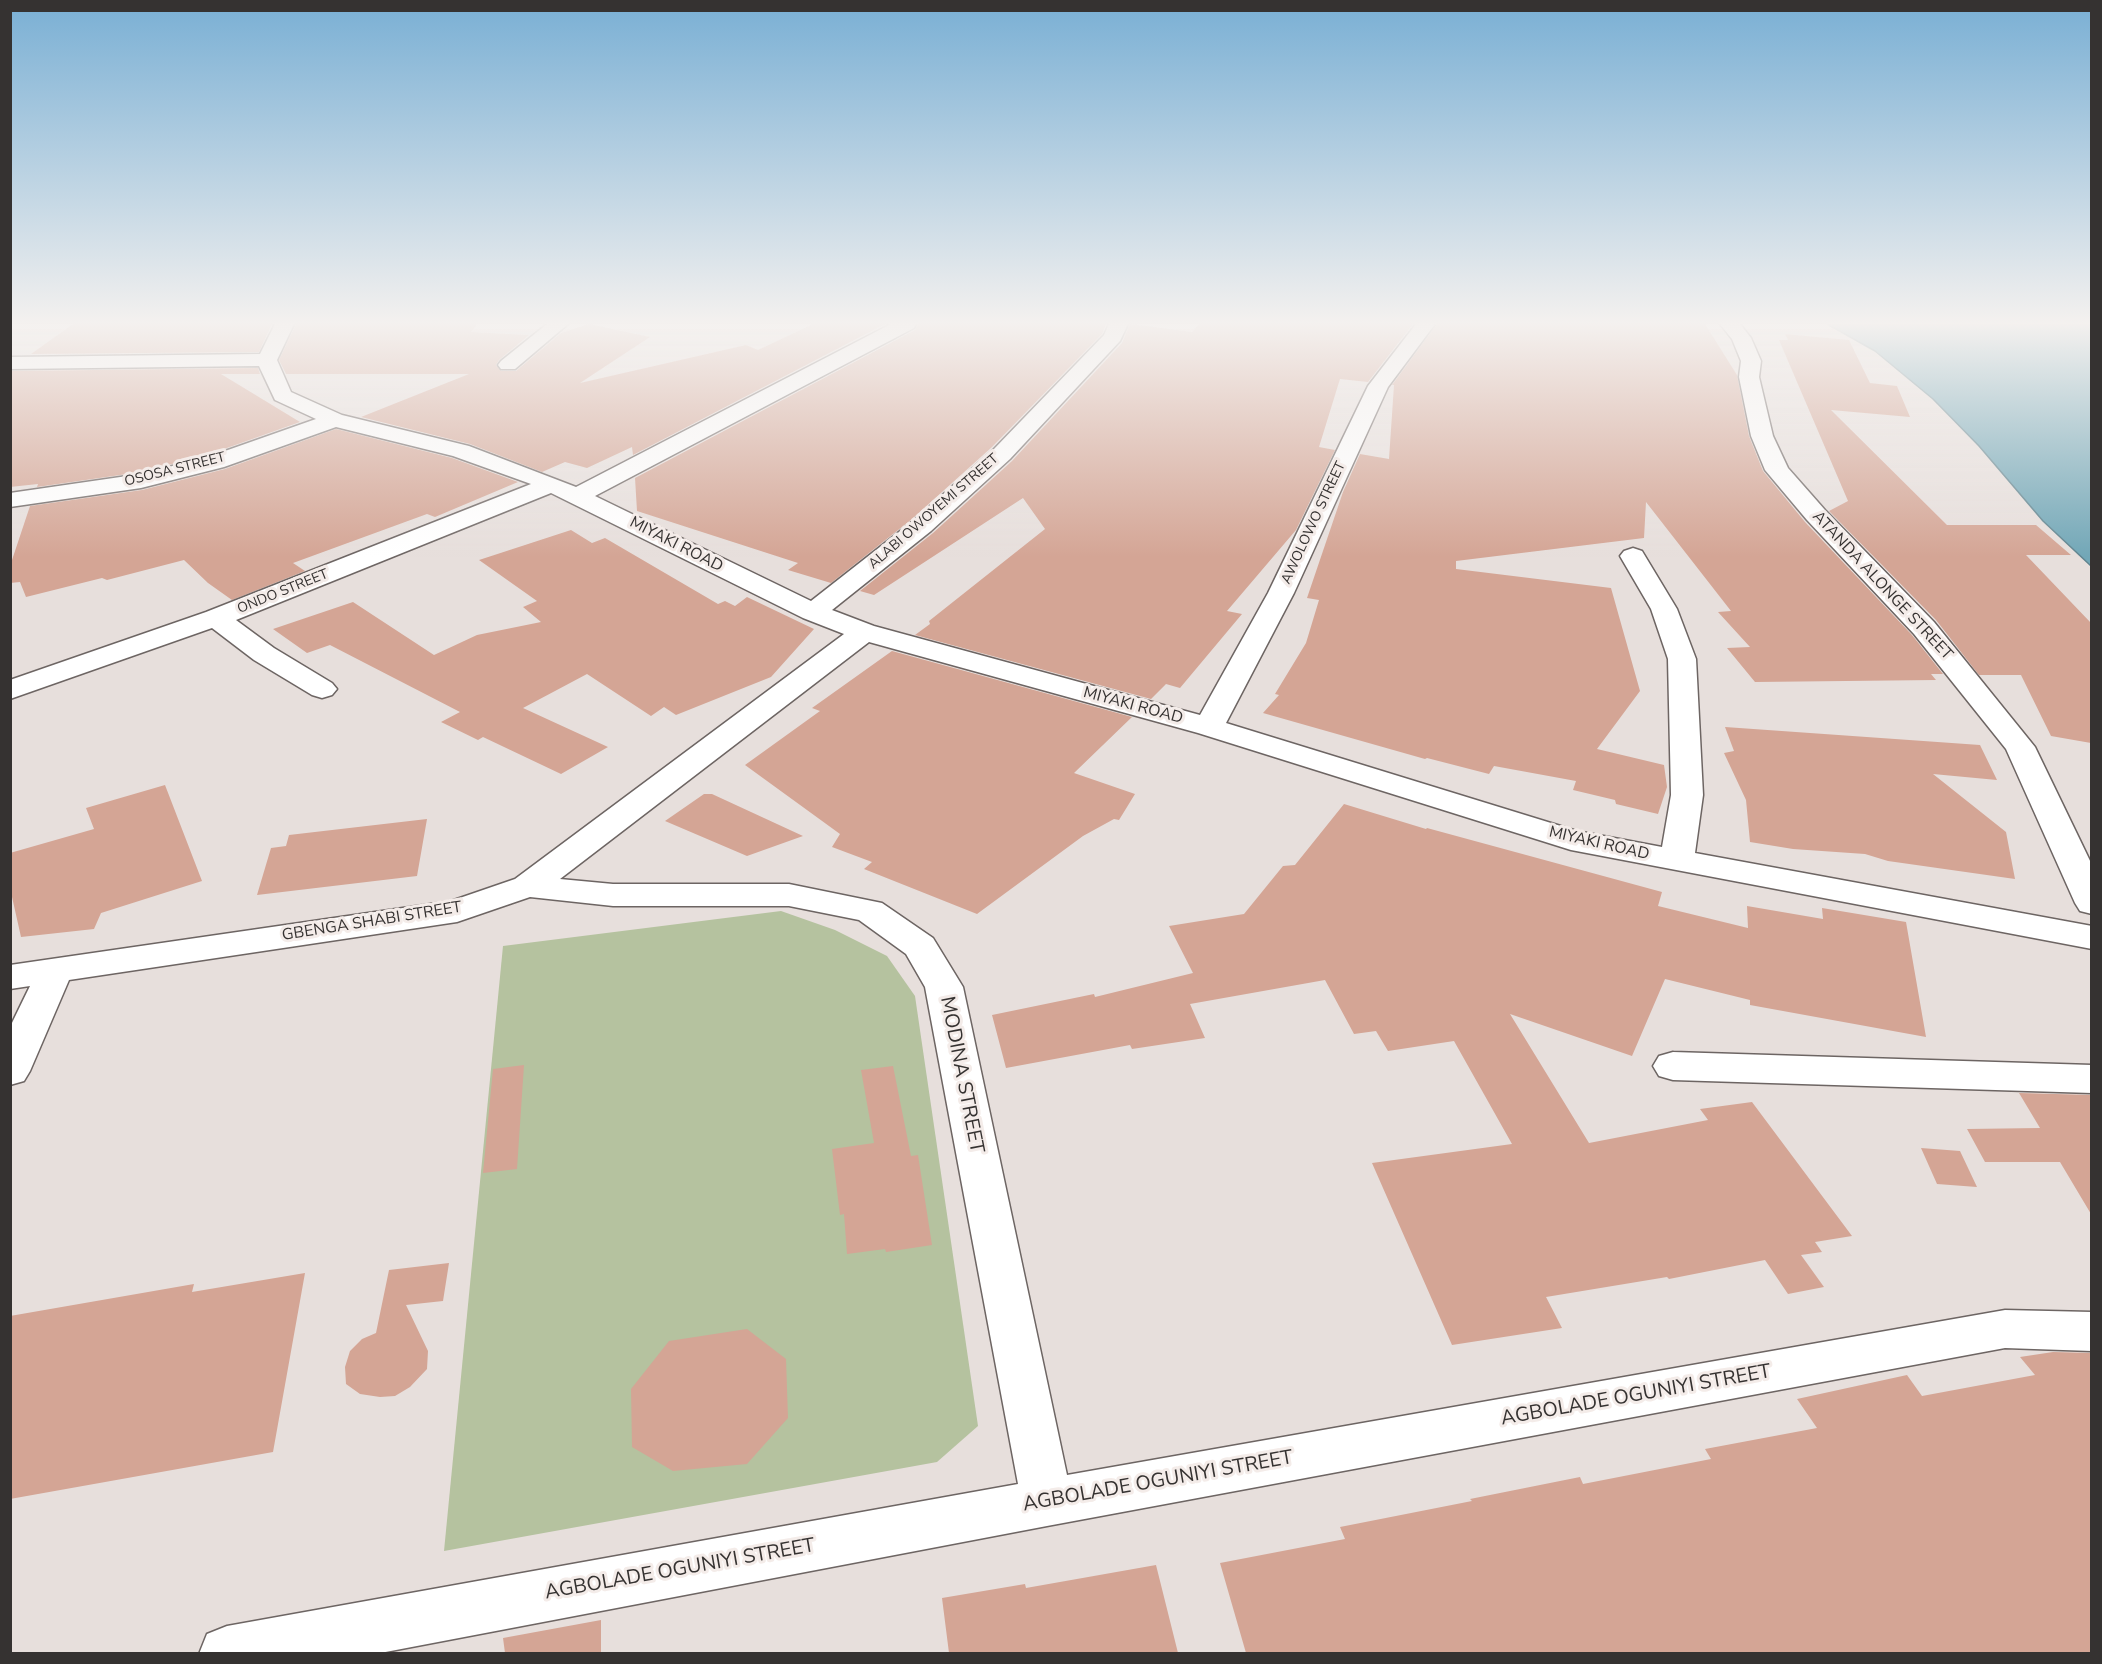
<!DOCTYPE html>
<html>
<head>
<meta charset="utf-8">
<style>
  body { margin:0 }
  #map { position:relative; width:2102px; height:1664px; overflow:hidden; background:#e7dfdc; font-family:"Nunito Sans",sans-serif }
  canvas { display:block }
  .frame { position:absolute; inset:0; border:12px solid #353231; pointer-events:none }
</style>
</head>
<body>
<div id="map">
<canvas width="2102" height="1664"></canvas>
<div class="frame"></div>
</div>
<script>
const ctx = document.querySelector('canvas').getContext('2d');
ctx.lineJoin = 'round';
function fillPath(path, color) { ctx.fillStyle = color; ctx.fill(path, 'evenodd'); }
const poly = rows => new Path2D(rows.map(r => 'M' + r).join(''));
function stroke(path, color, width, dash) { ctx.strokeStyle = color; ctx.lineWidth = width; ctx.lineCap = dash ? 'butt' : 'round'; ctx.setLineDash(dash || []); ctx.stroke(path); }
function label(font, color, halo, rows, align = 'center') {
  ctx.font = font + ' "Nunito Sans",sans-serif'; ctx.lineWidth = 6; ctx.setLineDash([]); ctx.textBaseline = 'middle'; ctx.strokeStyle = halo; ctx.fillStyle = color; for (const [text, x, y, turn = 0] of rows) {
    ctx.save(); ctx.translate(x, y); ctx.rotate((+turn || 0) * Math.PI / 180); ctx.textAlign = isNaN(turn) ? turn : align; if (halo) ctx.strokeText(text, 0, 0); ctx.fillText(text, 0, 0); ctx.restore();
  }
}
const green = poly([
  [781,911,835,930,887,956,915,996,978,1426,937,1462,444,1551,503,946]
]);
const water = poly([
  [1827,324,2091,324,2091,566,2043,521,1979,446,1933,399,1875,351,1827,324]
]);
const building = poly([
  [73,324,272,324,259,352,31,354],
  [296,324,477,324,471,332,529,335,499,360,496,365,501,371,516,371,561,333,589,324,650,337,580,383,746,345,758,350,813,324,885,324,633,455,632,447,587,468,565,462,542,472,470,444,361,417,469,374,286,374,279,360],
  [918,324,1106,324,1102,334,992,447,912,519,831,583,788,570,798,563,637,511,635,478,915,330],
  [1130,324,1192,332,1199,324,1413,324,1368,382,1340,379,1319,447,1335,450,1296,530,1227,611,1242,614,1180,688,1166,684,1151,699,915,635,930,624,929,621,1045,529,1023,498,874,595,860,591,933,533,1012,461,1122,343],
  [1437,324,1705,324,1737,375,1749,436,1763,471,1805,522,1912,635,1943,674,1931,674,1936,680,1755,682,1727,648,1750,647,1718,612,1731,611,1646,502,1644,538,1456,561,1456,569,1611,588,1640,691,1597,749,1664,765,1667,787,1658,814,1616,804,1615,800,1573,790,1576,781,1494,766,1489,774,1427,758,1425,759,1263,713,1279,695,1275,694,1306,643,1319,600,1307,598,1343,492,1360,454,1389,459,1394,385,1392,385],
  [1785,334,1849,340,1870,383,1897,386,1910,417,1831,410,1947,525,2036,525,2071,555,2026,555,2091,623,2091,743,2051,736,2021,675,1979,675,1936,620,1829,511,1848,501,1779,340,1788,340],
  [258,368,260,374,221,374,300,422,207,455,141,472,37,487,38,484,10,487,10,371],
  [336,429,452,458,518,482,435,517,427,514,293,563,305,571,232,600,208,583,184,560,107,580,102,578,26,597,20,582,10,583,10,566,30,506,142,490,225,469],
  [571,530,592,543,605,538,718,604,725,601,735,606,747,597,814,629,771,677,676,715,664,707,651,716,587,674,523,708,608,747,561,774,483,737,478,740,441,722,460,712,330,645,307,653,273,629,353,602,434,655,477,635,541,622,523,607,537,601,479,560],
  [892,651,1132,717,1074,773,1135,794,1119,820,1114,819,1083,836,977,914,864,869,872,862,832,847,840,834,745,765,820,711,812,708],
  [1725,727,1980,745,1997,780,1933,774,2006,832,2015,879,1888,861,1865,854,1793,849,1750,842,1746,800,1724,753,1734,751],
  [165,785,202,881,101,913,94,929,21,937,10,888,10,853,94,829,86,808],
  [704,794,712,794,803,836,747,856,665,821],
  [1344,804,1426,829,1427,828,1662,892,1658,906,1748,928,1747,906,1823,919,1822,908,1906,922,1926,1037,1750,1005,1750,1000,1665,979,1632,1056,1510,1014,1589,1143,1708,1120,1700,1109,1752,1102,1852,1236,1815,1242,1822,1252,1801,1255,1824,1287,1788,1294,1765,1260,1669,1279,1667,1277,1546,1297,1562,1328,1452,1345,1372,1163,1512,1144,1454,1041,1388,1051,1376,1031,1354,1034,1325,980,1190,1004,1205,1038,1132,1049,1130,1045,1006,1068,992,1015,1094,994,1095,997,1193,973,1169,926,1244,914,1283,866,1295,865],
  [427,819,417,876,257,895,271,848,286,846,289,835],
  [524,1065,517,1169,483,1173,493,1069],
  [893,1066,911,1156,918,1155,932,1245,886,1252,885,1249,847,1254,844,1214,840,1215,832,1149,874,1143,861,1070],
  [2019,1093,2091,1095,2091,1214,2060,1162,1985,1162,1967,1129,2040,1128],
  [1921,1148,1960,1151,1977,1187,1937,1184],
  [449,1263,443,1301,406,1305,428,1351,427,1369,410,1387,395,1396,380,1397,360,1394,346,1384,345,1367,350,1351,362,1339,376,1333,389,1270],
  [305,1273,273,1452,10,1499,10,1316,194,1284,192,1292],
  [747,1329,786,1359,788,1418,747,1464,673,1471,632,1447,631,1389,669,1341],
  [2053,1352,2091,1353,2091,1653,1246,1653,1220,1563,1345,1539,1340,1527,1472,1501,1470,1499,1580,1477,1583,1484,1711,1459,1705,1449,1817,1428,1797,1399,1907,1375,1922,1396,2035,1375,2020,1357],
  [1156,1565,1178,1653,949,1653,942,1598,1025,1584,1026,1588],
  [601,1620,601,1653,505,1653,503,1638]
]);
const minor = poly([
  [275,324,294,324,277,360,291,392,342,415,469,446,576,487,891,324,916,324,914,328,595,496,811,601,913,521,994,449,1104,335,1109,324,1128,324,1120,341,1010,459,931,531,832,610,874,626,1200,715,1268,593,1368,386,1416,324,1435,324,1388,387,1294,593,1226,723,1577,831,1662,847,1671,795,1668,659,1651,609,1620,556,1624,551,1633,548,1642,551,1677,609,1696,659,1703,795,1695,853,2092,926,2092,949,1571,850,1198,733,869,642,560,879,613,884,789,884,882,903,933,938,963,987,1067,1475,2005,1310,2092,1312,2092,1351,2005,1348,1047,1526,375,1654,199,1654,207,1634,227,1626,1018,1484,925,987,906,954,859,920,789,906,613,906,530,897,457,922,69,980,30,1071,24,1081,10,1085,10,1027,30,986,10,989,10,965,451,901,515,879,844,634,803,618,551,493,236,620,274,648,332,683,337,689,332,695,322,698,312,695,254,660,212,628,10,699,10,680,206,612,531,484,453,456,336,427,224,467,141,488,10,507,10,493,141,474,208,457,316,419,275,400,259,366,10,369,10,357,260,354,275,324],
  [547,324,568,324,515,369,501,369,498,365,501,361,547,324],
  [1720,324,1740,324,1751,338,1761,361,1759,377,1773,436,1788,468,1825,510,1934,622,2035,747,2092,865,2092,914,2080,911,2075,903,2006,749,1914,634,1807,520,1765,470,1751,436,1739,377,1741,361,1732,339,1720,324],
  [1673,1052,2092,1065,2092,1093,1673,1080,1659,1076,1653,1066,1659,1056,1673,1052]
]);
const farStreetnames = [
  ["OSOSA STREET",175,470,-14],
  ["ALABI OWOYEMI STREET",934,512,-41],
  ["AWOLOWO STREET",1314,523,-65],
  ["ONDO STREET",283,592,-22]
];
const streetNames = [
  ["MIYAKI ROAD",676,545,27],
  ["ATANDA ALONGE STREET",1882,586,47],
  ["MIYAKI ROAD",1133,706,15],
  ["MIYAKI ROAD",1599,844,13],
  ["GBENGA SHABI STREET",372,922,-9]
];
const nearStreetnames = [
  ["MODINA STREET",961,1075,79],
  ["AGBOLADE OGUNIYI STREET",1636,1396,-10],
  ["AGBOLADE OGUNIYI STREET",1158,1482,-10],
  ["AGBOLADE OGUNIYI STREET",680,1570,-10]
];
fillPath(green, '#b5c29f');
fillPath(water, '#72a7b7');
stroke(water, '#60848f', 1.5);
fillPath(building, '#d4a595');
stroke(minor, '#6d6563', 3);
fillPath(minor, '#fff');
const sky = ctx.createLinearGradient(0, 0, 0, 557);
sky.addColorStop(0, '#79afd4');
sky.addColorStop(0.58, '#f4f1ef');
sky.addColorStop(1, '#f4f1ef00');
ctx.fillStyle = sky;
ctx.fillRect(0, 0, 2102, 557);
label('14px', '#353231', '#f4ece9', farStreetnames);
label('16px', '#353231', '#f4ece9', streetNames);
label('20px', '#353231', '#f4ece9', nearStreetnames);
</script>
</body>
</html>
